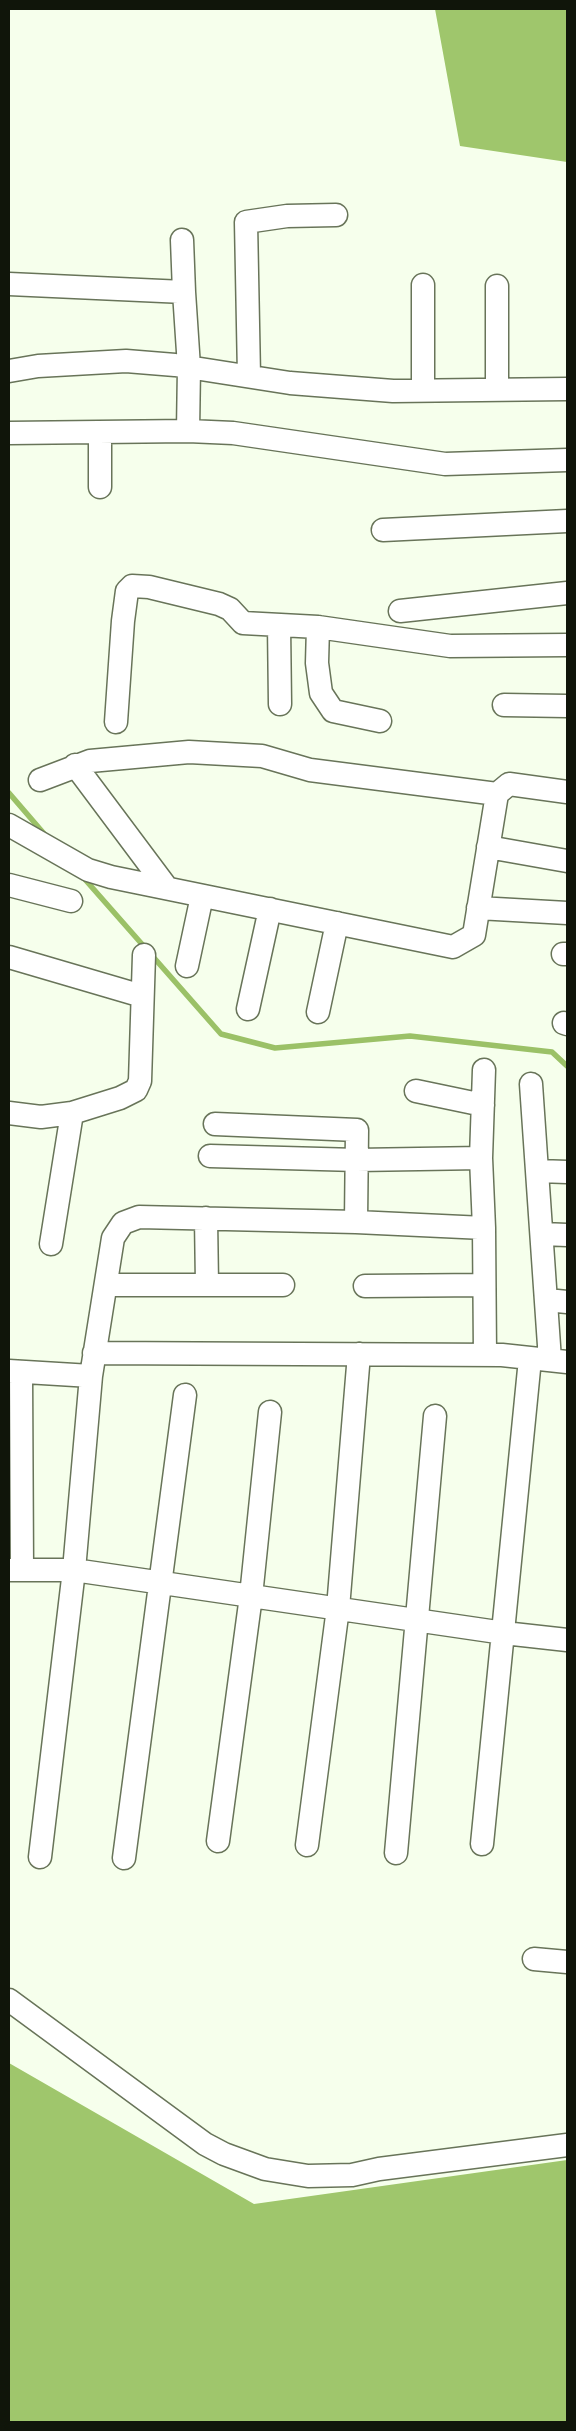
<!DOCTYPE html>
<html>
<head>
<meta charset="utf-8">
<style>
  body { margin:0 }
  #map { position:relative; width:576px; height:2431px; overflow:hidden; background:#f6ffec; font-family:Poppins,sans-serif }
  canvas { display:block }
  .frame { position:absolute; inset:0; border:10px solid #10150a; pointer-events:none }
</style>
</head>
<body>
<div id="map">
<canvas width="576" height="2431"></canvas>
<div class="frame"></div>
</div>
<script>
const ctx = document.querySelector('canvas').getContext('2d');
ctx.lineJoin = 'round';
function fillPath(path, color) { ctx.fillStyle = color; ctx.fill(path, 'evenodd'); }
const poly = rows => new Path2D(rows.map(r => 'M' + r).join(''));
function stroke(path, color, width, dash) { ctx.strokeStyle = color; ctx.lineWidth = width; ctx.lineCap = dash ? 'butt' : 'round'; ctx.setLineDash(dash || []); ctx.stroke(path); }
const forest = poly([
  [435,9,567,9,567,162,460,146],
  [9,2063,254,2204,567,2160,567,2422,9,2422]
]);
const stream = poly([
  [9,793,46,836],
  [82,876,221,1034,275,1048,410,1036,552,1052,567,1066]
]);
const minor = poly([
  [182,240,184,292],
  [9,284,184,292,189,367,188,431],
  [423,285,423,390],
  [497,286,497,390],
  [9,371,38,366,126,361,175,365,290,383,393,391,567,389],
  [249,376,246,222,287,216,336,215],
  [9,433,188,431,233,433,445,464,567,460],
  [100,487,100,432],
  [383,530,567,521],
  [400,611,567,593],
  [279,625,280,704],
  [318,627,317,663,321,693,333,711,380,721],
  [504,705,567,706],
  [116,722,123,621,127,591,132,586,149,587,219,604,230,609,243,623,318,627,450,646,567,645],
  [75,765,167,888],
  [40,780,90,761,189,752,262,756,310,770,497,794],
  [9,825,88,870,111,877,453,947,474,935,497,794,509,784,567,792],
  [488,847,567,861],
  [9,885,71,901],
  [478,908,567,913],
  [563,954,567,954],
  [9,957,142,996],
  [187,966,202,896],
  [248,1009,270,909],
  [318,1012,337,923],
  [564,1023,567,1024],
  [484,1070,481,1158,484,1228,485,1355],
  [531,1084,550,1360],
  [416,1091,483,1105],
  [9,1113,41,1117,72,1113,120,1098,136,1090,140,1081,144,955],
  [215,1124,357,1130,356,1222],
  [210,1156,357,1160,481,1158],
  [538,1171,567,1172],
  [206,1218,207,1285],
  [542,1234,567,1235],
  [51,1244,72,1113],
  [106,1285,283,1285],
  [365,1286,484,1285],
  [547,1300,567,1302],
  [94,1353,502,1355,567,1362],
  [9,1371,91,1376],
  [21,1372,22,1570],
  [9,1570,74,1570,504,1633,567,1640],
  [218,1841,251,1596,270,1412],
  [482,1844,530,1359],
  [307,1845,338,1608,359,1354],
  [396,1853,435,1416],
  [40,1857,74,1570,91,1376,113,1238,123,1223,139,1217,356,1222,484,1228],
  [124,1858,185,1395],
  [534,1959,567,1962],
  [9,2000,205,2144,224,2154,265,2169,308,2176,352,2175,379,2169,567,2145]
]);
fillPath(forest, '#9fc66c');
stroke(stream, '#9bc167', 5.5);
stroke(minor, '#687459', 25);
stroke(minor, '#fff', 22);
</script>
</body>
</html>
